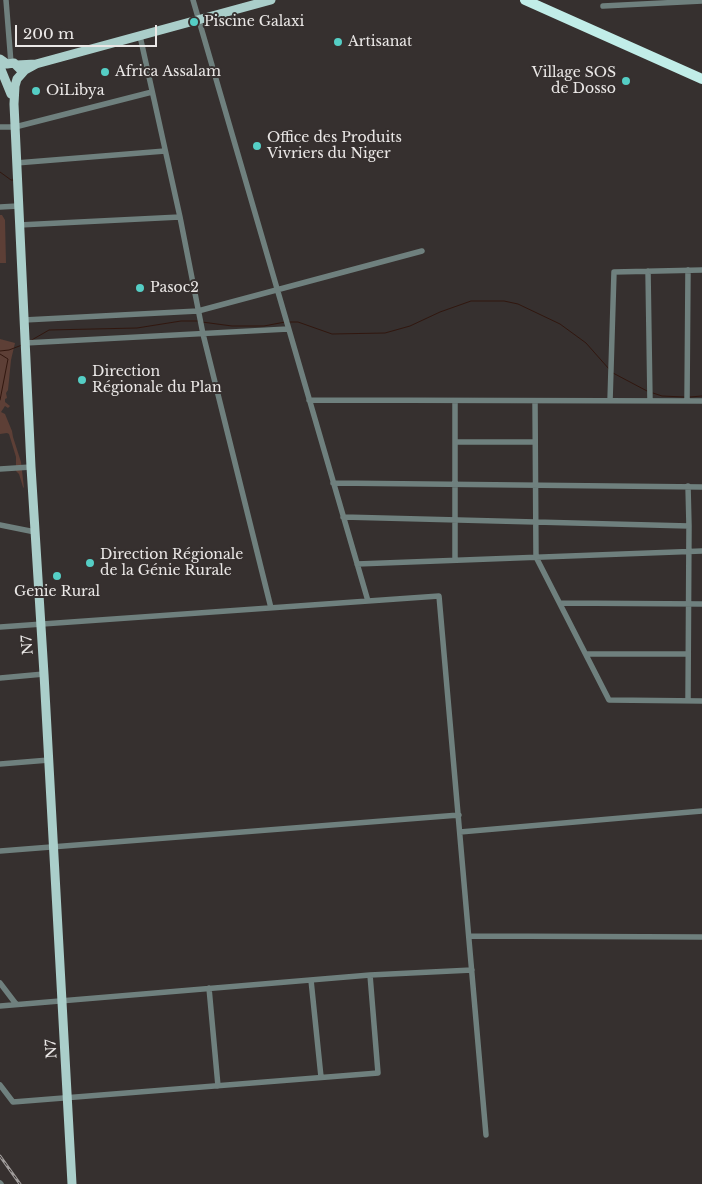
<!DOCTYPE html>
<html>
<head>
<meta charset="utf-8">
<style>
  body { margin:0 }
  #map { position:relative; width:702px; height:1184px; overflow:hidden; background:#36302f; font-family:"Libre Baskerville",serif }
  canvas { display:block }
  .scale { position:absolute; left:15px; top:25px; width:142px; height:22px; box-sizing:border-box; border:2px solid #ebe8e7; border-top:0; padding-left:6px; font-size:15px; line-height:18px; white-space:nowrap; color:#ebe8e7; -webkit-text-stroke:4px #36302f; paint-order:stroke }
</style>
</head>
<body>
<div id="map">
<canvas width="702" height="1184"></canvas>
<div class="scale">200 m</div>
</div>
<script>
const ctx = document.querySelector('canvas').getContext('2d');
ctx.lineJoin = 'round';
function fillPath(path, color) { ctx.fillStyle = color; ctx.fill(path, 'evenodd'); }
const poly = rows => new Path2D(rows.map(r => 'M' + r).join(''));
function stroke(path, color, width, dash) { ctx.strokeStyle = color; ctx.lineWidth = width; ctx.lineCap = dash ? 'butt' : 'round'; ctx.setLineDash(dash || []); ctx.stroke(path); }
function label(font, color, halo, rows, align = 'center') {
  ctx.font = font + ' "Libre Baskerville",serif'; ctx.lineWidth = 4; ctx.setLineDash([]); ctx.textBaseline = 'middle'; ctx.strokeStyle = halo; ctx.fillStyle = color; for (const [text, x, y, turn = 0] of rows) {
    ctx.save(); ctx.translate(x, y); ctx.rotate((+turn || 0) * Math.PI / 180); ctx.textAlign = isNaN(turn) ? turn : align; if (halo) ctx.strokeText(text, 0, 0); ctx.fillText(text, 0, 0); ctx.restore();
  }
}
const green = poly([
  [0,215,2,215,5,220,6,263,0,263],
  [0,339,15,343,11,360,8,390,6,393,7,398,5,399,5,402,10,406,8,408,5,406,1,412,5,414,12,431,13,437,21,462,24,488,23,487,19,474,16,471,16,457,9,434,7,433,0,434]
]);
const stream = poly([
  [0,172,11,180,14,180],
  [202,322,232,326,264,326,285,322],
  [289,322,298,322,332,334,385,333,410,326,440,312,471,301,504,301,518,304,560,324,586,343,609,369],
  [30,341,49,330,137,328,181,321,198,321],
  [0,351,9,350,22,345],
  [0,354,8,359,0,400],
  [613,373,647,391],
  [653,393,662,396,684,397],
  [690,397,702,396]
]);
const street = poly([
  [6,0,11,63],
  [193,0,368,601],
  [603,6,702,1],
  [140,36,180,217,203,334,271,608],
  [0,127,15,127,152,92],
  [16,163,165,151],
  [0,207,18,206],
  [19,225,180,217],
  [648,271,650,401],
  [24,320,198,311,422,251],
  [25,343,288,329],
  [309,400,702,401],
  [455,401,455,560],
  [535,401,536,557,609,700,702,701],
  [610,401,614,272,702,270],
  [687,401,688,270],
  [455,442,534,442],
  [0,469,31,467],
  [333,483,702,487],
  [343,517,689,526],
  [0,525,35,532],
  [357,564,702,551],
  [560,603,702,604],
  [0,627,439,596,486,1135],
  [586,654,688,654],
  [0,678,44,674],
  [688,701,689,526,688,486],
  [0,764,49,760],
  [460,832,702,811],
  [0,851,459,815],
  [469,936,702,937],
  [311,980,321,1077],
  [0,983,16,1004],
  [209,988,218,1086],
  [0,1006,370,975,472,970],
  [0,1085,13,1102,378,1073,370,975],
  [0,1183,1,1184]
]);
const primary = poly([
  [0,59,7,64,14,63,20,69],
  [36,64,25,70,17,79,15,86,14,104,31,467,44,674,72,1184],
  [17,65,36,64,271,0],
  [0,67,11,94]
]);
const highway = poly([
  [525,0,702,79]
]);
const rail = poly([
  [0,1156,20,1184]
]);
const markers = [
  [194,22,5,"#55cec5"],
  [338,42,5,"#55cec5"],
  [105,72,5,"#55cec5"],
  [626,81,5,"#55cec5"],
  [36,91,5,"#55cec5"],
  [257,146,5,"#55cec5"],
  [140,288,5,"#55cec5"],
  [82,380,5,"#55cec5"],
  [90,563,5,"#55cec5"],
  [57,576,5,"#55cec5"]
];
const poiNames = [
  ["Piscine Galaxi",204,22],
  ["Artisanat",348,42],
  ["Africa Assalam",115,72],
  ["Village SOS",616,73,"right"],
  ["de Dosso",616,89,"right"],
  ["OiLibya",46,91],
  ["Office des Produits",267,138],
  ["Vivriers du Niger",267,154],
  ["Pasoc2",150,288],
  ["Direction",92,372],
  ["Régionale du Plan",92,388],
  ["Direction Régionale",100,555],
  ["de la Génie Rurale",100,571],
  ["Genie Rural",57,592,"center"]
];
const streetNames = [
  ["N7",28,645,-95],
  ["N7",52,1049,-93]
];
fillPath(green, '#5d3f36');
stroke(stream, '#31170f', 1);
stroke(street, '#6f807e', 5.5);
stroke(primary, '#aaceca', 9);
stroke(highway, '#c1ede8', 10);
stroke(rail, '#a09c9b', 3);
stroke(rail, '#36302f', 1, [4]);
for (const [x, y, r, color] of markers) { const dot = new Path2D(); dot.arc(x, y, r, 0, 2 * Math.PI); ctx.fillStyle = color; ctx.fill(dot); stroke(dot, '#36302f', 2); }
label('14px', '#ebe8e7', '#36302f', poiNames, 'left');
label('14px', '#ebe8e7', '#36302f', streetNames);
</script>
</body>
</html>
